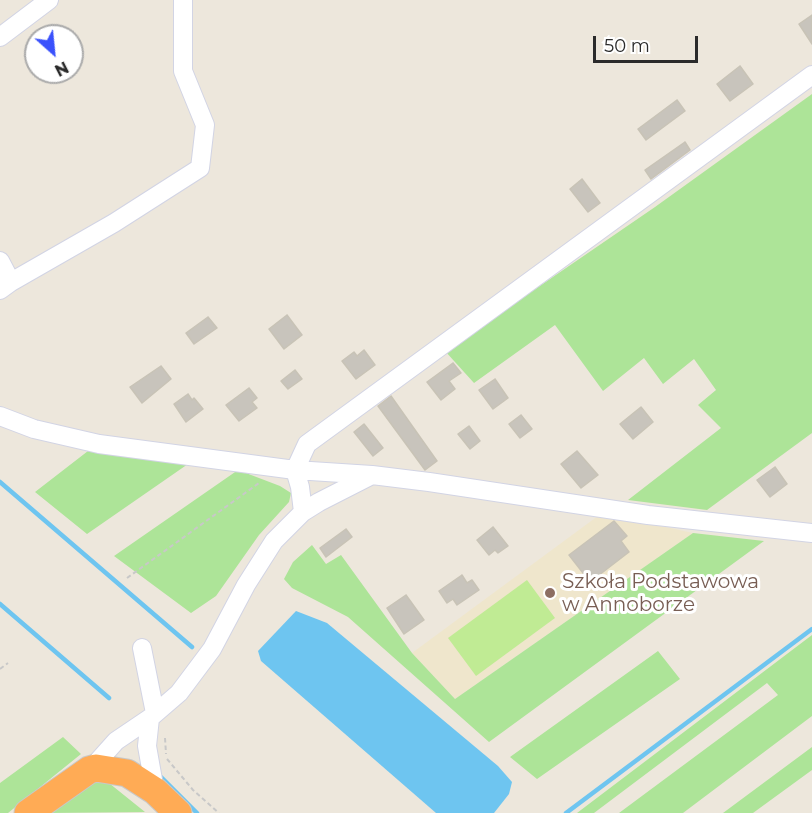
<!DOCTYPE html>
<html>
<head>
<meta charset="utf-8">
<style>
  body { margin:0 }
  #map { position:relative; width:812px; height:813px; overflow:hidden; background:#ede7dc; font-family:Montserrat,sans-serif }
  canvas { display:block }
  .north { position:absolute; left:24px; top:24px; width:60px; height:60px; box-sizing:border-box; background:#fff; border:2px solid #aaa; border-radius:50%; rotate:153deg; font-size:16px; font-weight:700; line-height:24px; text-align:center; color:#2b2b2b }
  .north::after { content:''; display:block; margin:auto; width:21px; height:27px; background:#3a51fc; clip-path:polygon(50% 0,100% 100%,50% 72%,0 100%) }
  .scale { position:absolute; left:593px; top:36px; width:105px; height:27px; box-sizing:border-box; border:3px solid #2b2b2b; border-top:0; padding-left:8px; font-size:18px; line-height:21px; white-space:nowrap; color:#2b2b2b; -webkit-text-stroke:4px #fff; paint-order:stroke }
</style>
</head>
<body>
<div id="map">
<canvas width="812" height="813"></canvas>
<div class="north">N</div>
<div class="scale">50 m</div>
</div>
<script>
const ctx = document.querySelector('canvas').getContext('2d');
ctx.lineJoin = 'round';
function fillPath(path, color) { ctx.fillStyle = color; ctx.fill(path, 'evenodd'); }
const poly = rows => new Path2D(rows.map(r => 'M' + r).join(''));
function stroke(path, color, width, dash) { ctx.strokeStyle = color; ctx.lineWidth = width; ctx.lineCap = dash ? 'butt' : 'round'; ctx.setLineDash(dash || []); ctx.stroke(path); }
function label(font, color, halo, rows, align = 'center') {
  ctx.font = font + ' Montserrat,sans-serif'; ctx.lineWidth = 6; ctx.setLineDash([]); ctx.textBaseline = 'middle'; ctx.strokeStyle = halo; ctx.fillStyle = color; for (const [text, x, y, turn = 0] of rows) {
    ctx.save(); ctx.translate(x, y); ctx.rotate((+turn || 0) * Math.PI / 180); ctx.textAlign = isNaN(turn) ? turn : align; if (halo) ctx.strokeText(text, 0, 0); ctx.fillText(text, 0, 0); ctx.restore();
  }
}
const education = poly([
  [602,513,693,533,455,699,412,653]
]);
const green = poly([
  [812,94,812,433,707,510,628,500,721,428,698,405,716,390,694,359,663,384,644,358,603,391,555,325,474,383,445,351,655,207],
  [88,451,188,464,87,534,35,492],
  [238,470,280,486,291,493,289,502,259,535,216,596,191,613,114,556],
  [693,533,764,541,489,742,348,617,292,588,284,579,293,562,312,545,326,564,341,555,412,653,455,699],
  [812,635,812,716,683,813,619,813,778,695,767,683,594,813,577,813],
  [658,651,680,679,537,779,510,757],
  [63,737,81,754,8,813,0,813,0,783],
  [812,747,812,770,753,813,723,813],
  [99,775,145,812,48,813]
]);
const pitch = poly([
  [527,580,555,618,476,676,448,638]
]);
const water = poly([
  [296,611,327,623,498,766,512,782,509,794,494,813,436,813,261,661,258,651]
]);
const stream = poly([
  [0,482,192,647],
  [0,604,109,698],
  [160,776,197,813],
  [566,813,812,629]
]);
const building = poly([
  [812,15,812,44,799,24,812,15],
  [740,66,753,84,730,101,717,84,740,66],
  [677,100,685,111,646,140,638,129,677,100],
  [685,142,690,150,651,179,645,170,685,142],
  [582,179,600,203,588,212,570,189,582,179],
  [287,315,302,335,284,349,269,329,287,315],
  [208,317,217,328,194,344,186,333,208,317],
  [364,350,375,365,356,379,342,361,354,352,357,356,364,350],
  [453,363,461,373,449,381,455,389,441,400,427,382,453,363],
  [161,366,171,379,142,403,130,387,161,366],
  [295,370,302,379,288,389,281,381,295,370],
  [495,379,508,398,493,409,479,390,495,379],
  [249,388,257,398,252,402,257,408,239,421,226,405,249,388],
  [188,394,192,400,194,398,203,409,186,422,174,404,188,394],
  [391,396,437,461,425,470,378,406,391,396],
  [641,407,653,422,633,439,620,424,641,407],
  [521,415,532,429,520,438,509,424,521,415],
  [364,424,383,448,373,456,354,432,364,424],
  [469,426,480,441,470,449,458,434,469,426],
  [577,451,598,475,581,488,561,464,577,451],
  [775,467,787,484,770,497,757,480,775,467],
  [614,521,627,536,621,541,629,552,590,582,569,555,614,521],
  [493,527,508,546,498,553,495,550,489,555,477,540,493,527],
  [346,529,352,537,326,557,320,548,346,529],
  [462,575,467,583,472,580,479,590,457,605,453,599,447,603,439,591,462,575],
  [406,595,424,620,404,634,387,608,406,595]
]);
const path = poly([
  [127,578,259,483],
  [0,669,8,663],
  [165,738,166,754],
  [167,759,193,790,219,813]
]);
const minor = poly([
  [0,37,49,0],
  [0,261,11,282],
  [0,290,11,282,114,223,200,168,205,125,183,71,183,0],
  [0,416,34,429,99,444,295,470,372,475,429,482,648,515,812,533],
  [303,512,300,487,295,470,307,444,812,75],
  [142,648,155,713],
  [150,718,147,746,155,791],
  [96,768,99,760,116,741,150,718,179,693,212,649,246,585,274,541,303,512,319,502,370,476]
]);
const highway = poly([
  [28,813,89,770,96,768,127,773,155,791,178,813]
]);
const markers = [
  [550,593,6,"#8d6e63"]
];
const educationNames = [
  ["Szkoła Podstawowa",562,582],
  ["w Annoborze",562,605]
];
fillPath(education, '#efe6cc');
fillPath(green, '#ade498');
fillPath(pitch, '#c0eb94');
fillPath(water, '#6ec5f0');
stroke(stream, '#6ec5f0', 4.5);
fillPath(building, '#c8c4bc');
stroke(building, '#c8c3b6', 1.5);
stroke(minor, '#d2d4e4', 20);
stroke(highway, '#c8c8c8', 29);
stroke(path, '#c8c8c8', 2, [4.5, 3]);
stroke(minor, '#fff', 18);
stroke(highway, '#ffab55', 27);
for (const [x, y, r, color] of markers) { const dot = new Path2D(); dot.arc(x, y, r, 0, 2 * Math.PI); ctx.fillStyle = color; ctx.fill(dot); stroke(dot, '#fff', 2); }
label('20px', '#785e54', '#fff', educationNames, 'left');
</script>
</body>
</html>
